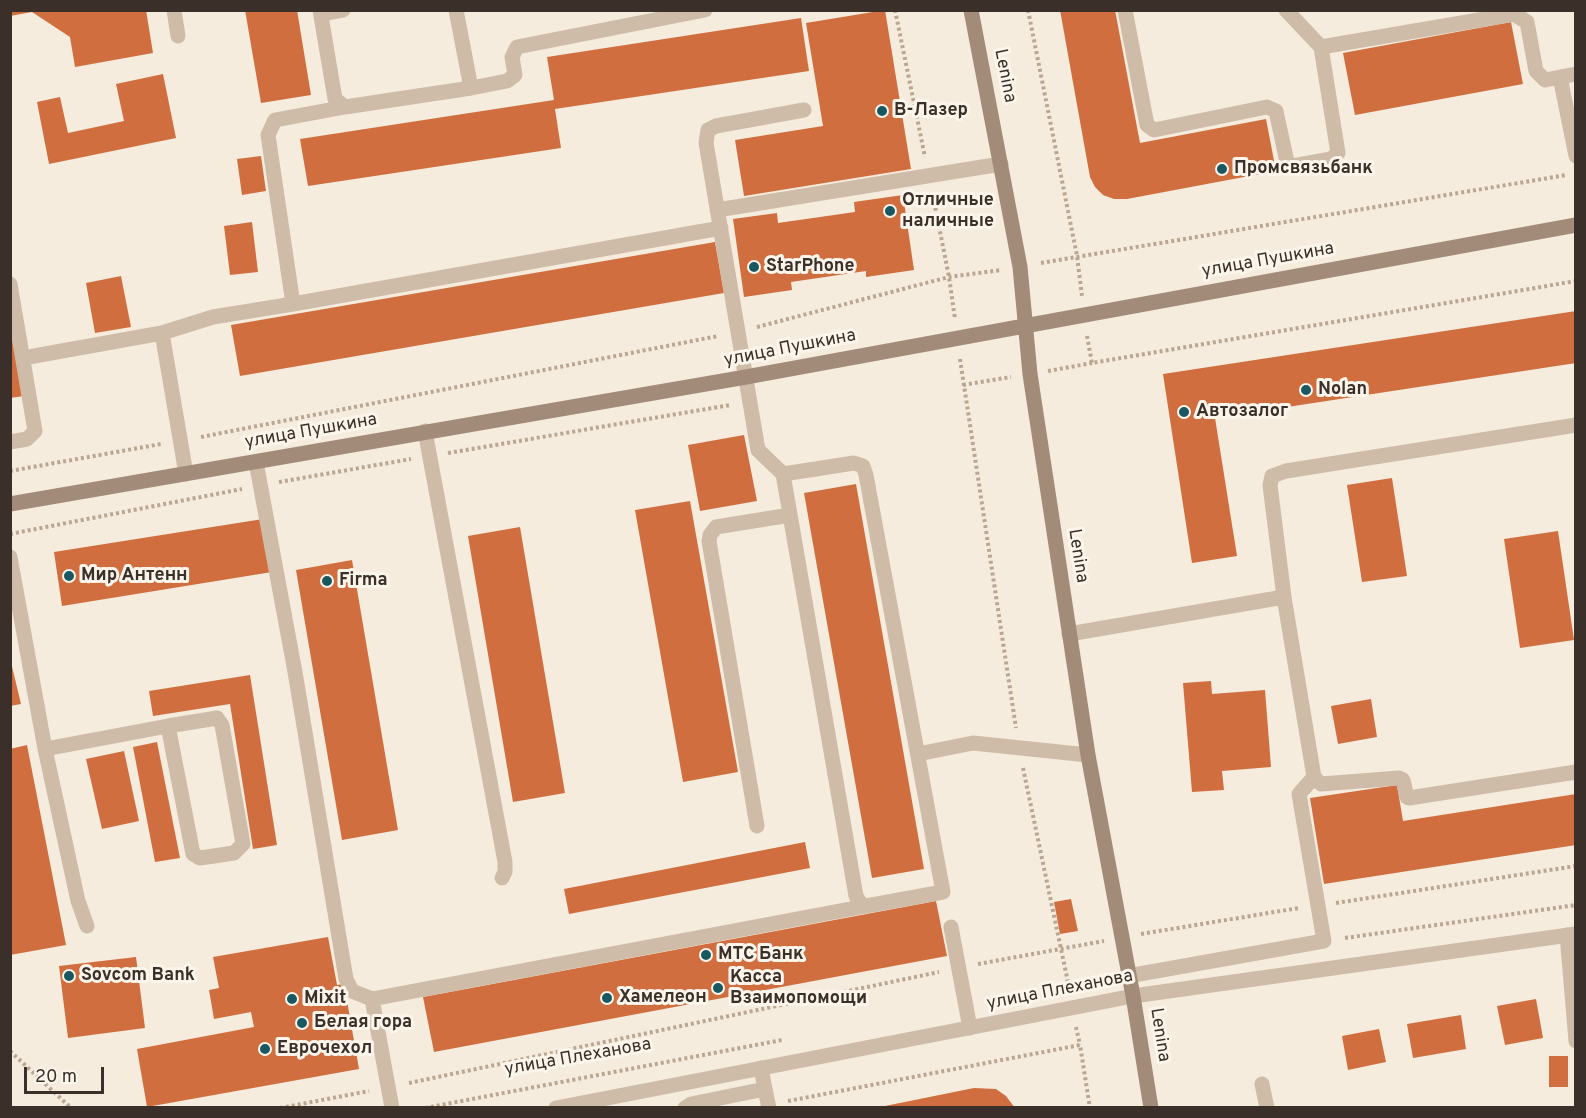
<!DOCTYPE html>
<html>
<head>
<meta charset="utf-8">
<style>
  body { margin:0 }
  #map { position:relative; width:1586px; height:1118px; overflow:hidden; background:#f5ecdd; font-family:Overpass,sans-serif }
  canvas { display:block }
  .frame { position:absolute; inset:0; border:12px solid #3b3029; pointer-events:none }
  .scale { position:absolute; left:24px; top:1067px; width:80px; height:27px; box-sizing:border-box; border:3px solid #3b3029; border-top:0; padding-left:8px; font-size:18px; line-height:21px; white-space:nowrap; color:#3b3029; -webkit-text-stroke:4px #fcf5eb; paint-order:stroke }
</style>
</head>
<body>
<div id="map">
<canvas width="1586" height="1118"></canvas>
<div class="frame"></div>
<div class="scale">20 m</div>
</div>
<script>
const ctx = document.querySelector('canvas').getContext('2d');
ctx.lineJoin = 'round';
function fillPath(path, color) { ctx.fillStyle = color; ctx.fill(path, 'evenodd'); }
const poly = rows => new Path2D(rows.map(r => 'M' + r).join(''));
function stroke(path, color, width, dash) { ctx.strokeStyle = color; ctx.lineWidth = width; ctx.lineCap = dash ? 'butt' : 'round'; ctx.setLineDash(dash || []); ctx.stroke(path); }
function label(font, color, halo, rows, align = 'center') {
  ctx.font = font + ' Overpass,sans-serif'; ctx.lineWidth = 6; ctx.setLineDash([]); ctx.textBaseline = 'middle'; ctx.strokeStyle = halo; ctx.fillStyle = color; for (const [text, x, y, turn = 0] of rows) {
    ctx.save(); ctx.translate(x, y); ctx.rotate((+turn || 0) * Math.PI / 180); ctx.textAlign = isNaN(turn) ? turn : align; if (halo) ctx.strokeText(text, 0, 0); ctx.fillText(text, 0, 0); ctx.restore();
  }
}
const building = poly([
  [10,10,146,10,153,53,75,67,70,37,32,12,10,16],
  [245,10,297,10,311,95,261,103],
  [885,10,911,169,744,196,735,140,823,126,806,23],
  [1060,10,1115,10,1140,143,1266,119,1276,171,1127,199,1114,199,1103,195,1095,187,1090,177],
  [801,18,809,71,555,109,561,148,308,186,300,139,554,100,547,57],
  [1511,22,1523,84,1355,115,1343,53],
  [163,74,176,138,49,164,37,102,60,97,68,133,124,121,116,84],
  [261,156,266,191,242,195,237,159],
  [903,195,914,270,866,277,866,271,791,282,792,290,744,297,733,219,777,213,778,223,855,212,854,202],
  [252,222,258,272,230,275,224,226],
  [715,242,724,293,240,376,231,325],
  [121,276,131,327,95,333,86,283],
  [1576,311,1576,363,1215,418,1237,556,1192,563,1163,374],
  [10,319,24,396,10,398],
  [744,435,757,501,700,511,688,445],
  [1392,478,1407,576,1362,582,1347,485],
  [856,484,924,869,872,878,804,493],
  [690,501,738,772,683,782,635,510],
  [263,519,272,572,62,606,54,552],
  [520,527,565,793,513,802,468,536],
  [1558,531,1574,640,1520,648,1504,539],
  [352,560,398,830,342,840,296,570],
  [10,658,21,704,10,706],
  [250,675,277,845,253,849,230,704,153,716,149,691],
  [1211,681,1212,694,1265,690,1271,767,1222,771,1224,790,1192,792,1183,683],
  [1371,699,1377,737,1338,744,1331,706],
  [157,742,180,858,155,862,133,747],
  [27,745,66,945,10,955,10,749],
  [124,751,139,821,102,829,86,759],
  [1397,785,1403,821,1576,794,1576,845,1324,884,1310,798],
  [805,842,810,868,569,914,564,889],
  [1071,899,1078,931,1060,934,1054,902],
  [936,901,947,956,434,1052,423,997],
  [328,937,337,985,344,984,359,1069,147,1107,137,1049,254,1027,251,1012,214,1019,209,990,219,988,213,957],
  [136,957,145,1028,68,1038,59,966],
  [1536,999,1543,1038,1505,1045,1497,1006],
  [1461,1015,1466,1049,1413,1058,1407,1024],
  [1379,1029,1386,1062,1348,1070,1342,1036],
  [1549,1056,1568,1056,1568,1087,1549,1087],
  [974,1088,996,1089,1006,1096,1015,1108,875,1108]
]);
const path = poly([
  [895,10,925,157],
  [1028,10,1077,256,1082,296],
  [933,196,949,277,955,319],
  [1041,263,1566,175],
  [757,327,949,277,1001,270],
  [1087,336,1092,363,1576,281],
  [960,359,1016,728],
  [1048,371,1092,363],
  [963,385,1011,377],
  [201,437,718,336],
  [448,453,730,405],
  [10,471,161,444],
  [279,482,411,459],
  [10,534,242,489],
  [1023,768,1069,987],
  [1336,903,1576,866],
  [1141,934,1299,908],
  [1345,938,1576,905],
  [978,964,1104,941],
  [1076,1027,1080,1045],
  [10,1051,71,1108],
  [409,1083,939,972],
  [788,1101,1080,1045,1090,1108],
  [280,1108,369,1091],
  [425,1108,782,1040]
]);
const service = poly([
  [174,10,178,36],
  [320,10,335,99,345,107,471,88],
  [456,10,471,88,507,81,515,75,512,57,517,47,705,10],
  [1125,10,1147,125,1154,130,1267,107,1276,111,1287,162,1293,166,1331,159,1338,153,1321,47,1514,14,1527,22,1536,71,1545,80,1576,74],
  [1286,10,1321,47],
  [321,14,343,10],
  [1560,77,1576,156],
  [345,107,275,120,268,135,293,304,721,228],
  [717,210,1001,164],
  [10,284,35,431,27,439,10,442],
  [162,333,186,474],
  [23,358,162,333,213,317,293,304],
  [425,431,505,862,505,872,502,878],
  [256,462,295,672,346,979,352,991,372,999,392,1108],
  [783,474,854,463,863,466,866,475,943,892,866,906,860,903,856,896,783,474,758,450,706,143,708,130,716,126,804,110],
  [10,557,45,749,78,901,87,926],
  [1284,597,1314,777,1321,784,1399,778,1403,780,1407,797,1409,798,1576,772],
  [1069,634,1284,597,1270,485,1272,476,1286,471,1576,425],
  [45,749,168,726,217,718,222,725,243,844,234,853,200,858,193,854,168,726],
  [918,754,973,743,1088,755],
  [757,826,709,541,710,535,716,527,790,515],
  [951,927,970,1028],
  [1567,935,1576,1041],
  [1128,976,1324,941,1299,794,1314,777],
  [372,999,866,906],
  [1262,1084,1267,1108],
  [765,1089,769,1108],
  [685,1108,691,1104,765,1089,761,1068]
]);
const minor = poly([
  [556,1108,1133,996,1576,934]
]);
const secondary = poly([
  [971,10,1020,267,1030,374,1088,755,1133,996,1151,1108],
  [10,504,746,377,1576,225]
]);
const markers = [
  [882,111,6,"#195761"],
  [1222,169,6,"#195761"],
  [890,211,6,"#195761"],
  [754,267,6,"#195761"],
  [1306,390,6,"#195761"],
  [1184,412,6,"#195761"],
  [69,576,6,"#195761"],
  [327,581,6,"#195761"],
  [706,955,6,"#195761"],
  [69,976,6,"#195761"],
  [718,988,6,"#195761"],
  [607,998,6,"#195761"],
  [292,999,6,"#195761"],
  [302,1023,6,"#195761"],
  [265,1049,6,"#195761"]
];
const streetNames = [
  ["Lenina",1004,76,79],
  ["улица Пушкина",1268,261,-10],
  ["улица Пушкина",790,349,-11],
  ["улица Пушкина",311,432,-10],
  ["Lenina",1077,556,81],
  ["улица Плеханова",1060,991,-11],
  ["Lenina",1159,1035,81],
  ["улица Плеханова",578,1058,-10]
];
const poiNames = [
  ["В-Лазер",894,111],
  ["Промсвязьбанк",1234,169],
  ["Отличные",902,201],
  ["наличные",902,222],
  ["StarPhone",766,267],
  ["Nolan",1318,390],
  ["Автозалог",1196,412],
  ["Мир Антенн",81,576],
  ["Firma",339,581],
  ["МТС Банк",718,955],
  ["Sovcom Bank",81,976],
  ["Касса",730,978],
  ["Взаимопомощи",730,999],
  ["Хамелеон",619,998],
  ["Mixit",304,999],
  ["Белая гора",314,1023],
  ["Еврочехол",277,1049]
];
fillPath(building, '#d16e3f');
stroke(path, '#bba692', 4, [3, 3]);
stroke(service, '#cfbca8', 15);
stroke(minor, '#cfbca8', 15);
stroke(secondary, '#a38b79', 15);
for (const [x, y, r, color] of markers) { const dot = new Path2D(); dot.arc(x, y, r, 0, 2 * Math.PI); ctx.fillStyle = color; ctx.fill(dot); stroke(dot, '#fcf5eb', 2); }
label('18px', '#3b3029', '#fcf5eb', streetNames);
label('bold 18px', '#3b3029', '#fcf5eb', poiNames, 'left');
</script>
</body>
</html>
